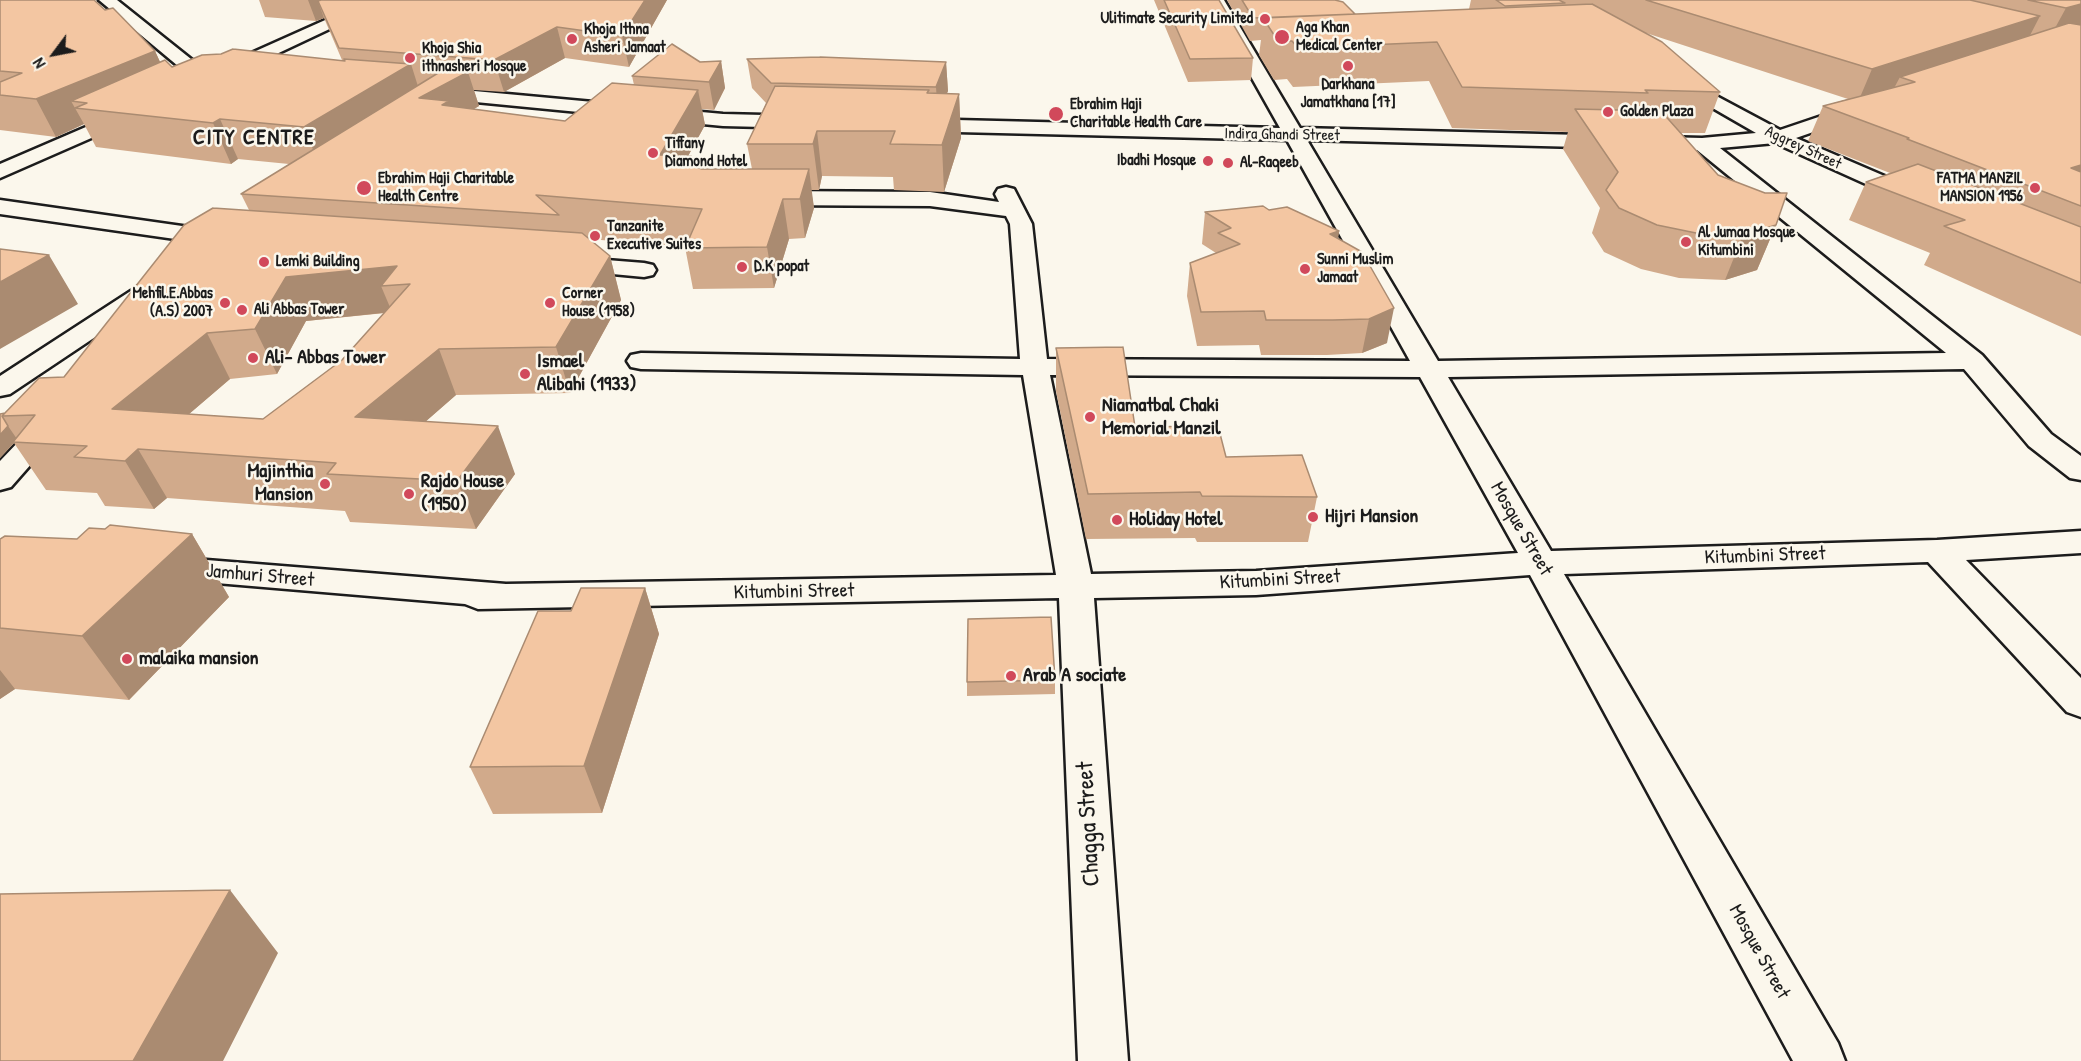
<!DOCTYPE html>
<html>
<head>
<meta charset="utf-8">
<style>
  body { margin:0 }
  #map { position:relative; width:2081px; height:1061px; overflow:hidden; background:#fbf7ec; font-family:"Patrick Hand",sans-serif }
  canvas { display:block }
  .north { position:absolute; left:24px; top:24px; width:60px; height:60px; -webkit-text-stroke:4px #fbf7ec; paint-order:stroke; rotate:238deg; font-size:16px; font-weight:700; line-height:24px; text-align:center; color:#1c1c1c }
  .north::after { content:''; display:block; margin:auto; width:21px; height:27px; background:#1c1c1c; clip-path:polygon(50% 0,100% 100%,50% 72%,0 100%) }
</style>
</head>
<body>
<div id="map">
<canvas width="2081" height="1061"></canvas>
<div class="north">N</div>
</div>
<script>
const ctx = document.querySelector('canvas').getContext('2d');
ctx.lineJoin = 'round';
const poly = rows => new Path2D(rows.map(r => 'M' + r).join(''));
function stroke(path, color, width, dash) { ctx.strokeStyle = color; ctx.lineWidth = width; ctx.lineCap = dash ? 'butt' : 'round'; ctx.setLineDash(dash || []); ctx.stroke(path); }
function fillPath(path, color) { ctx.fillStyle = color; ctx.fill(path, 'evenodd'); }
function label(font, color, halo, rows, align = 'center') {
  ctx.font = font + ' "Patrick Hand",sans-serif'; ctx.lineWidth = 5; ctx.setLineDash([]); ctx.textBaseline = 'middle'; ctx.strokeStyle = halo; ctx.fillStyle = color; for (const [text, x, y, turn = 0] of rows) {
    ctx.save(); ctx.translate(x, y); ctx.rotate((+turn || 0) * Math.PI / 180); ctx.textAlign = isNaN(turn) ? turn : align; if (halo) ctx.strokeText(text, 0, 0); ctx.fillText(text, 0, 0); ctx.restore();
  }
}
const street = poly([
  [99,0,117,0,196,63,230,73,233,77,224,82,184,71,99,0],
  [1208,0,1224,0,1300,128,1702,138,1756,133,1671,84,1668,80,1677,75,1780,130,1851,106,1865,106,1868,110,1865,114,1796,138,1924,193,1927,198,1924,203,1916,205,1908,203,1775,143,1720,148,1982,355,2051,434,2081,456,2081,480,2070,478,2029,446,1964,369,1448,377,1551,551,1937,540,2081,531,2081,553,1966,560,2081,678,2081,717,2067,712,1928,562,1564,574,1838,1043,1845,1061,1793,1061,1530,575,1256,595,1094,598,1128,1061,1078,1061,1059,598,478,609,465,604,169,579,157,576,152,568,157,560,169,557,506,584,1056,575,1023,375,641,369,631,367,627,361,631,355,641,353,1020,359,1010,224,1006,216,930,206,768,205,760,203,757,198,760,193,768,191,930,192,999,202,995,194,998,189,1006,187,1014,189,1032,224,1047,359,1410,361,1287,140,916,131,906,125,916,119,1280,128,1208,0],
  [1307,140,1697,150,1946,353,1438,361,1307,140],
  [1050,375,1420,377,1518,553,1256,571,1091,574,1050,375],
  [431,87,723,114,804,116,814,122,804,128,723,126,424,97,422,93,431,87],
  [0,200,224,232,232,234,236,239,232,244,224,246,0,214,0,200],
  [569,257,644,263,653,265,656,270,653,275,644,277,560,269,557,264,560,259,569,257],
  [152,280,161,283,165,288,161,293,10,394,0,396,0,376,143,283,152,280],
  [53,413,63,416,68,422,11,487,0,490,0,461,43,416,53,413]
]);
const secondary = poly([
  [370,0,391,0,232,75,226,76,217,71,220,67,370,0],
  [130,108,137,110,140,114,137,118,0,178,0,164,130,108]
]);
const wall = poly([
  [0,0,155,51,160,62,172,67,342,60,324,18,316,21,265,17,259,0,667,0,629,67,565,58,504,92,474,90,479,106,474,109,565,121,634,85,632,76,700,62,721,61,725,88,714,110,702,109,705,125,688,156,693,167,702,169,752,169,747,144,766,103,752,88,747,59,946,62,948,91,946,94,959,94,961,138,944,192,894,190,893,177,822,176,819,190,811,190,814,208,805,238,789,239,774,288,693,289,685,247,589,239,610,256,621,300,570,393,456,395,426,421,515,474,476,529,350,522,345,511,167,498,154,509,105,506,97,493,46,490,14,443,0,458,0,414,5,413,64,377,249,210,241,194,289,164,238,159,231,164,96,147,84,124,56,137,0,130],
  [385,313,342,360,263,419,189,414,230,379,277,374,306,321],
  [1154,0,1219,0,1253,58,1251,80,1188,82],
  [1227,0,1335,0,1355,14,1469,9,1471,0,2081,0,2081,336,1924,265,1930,253,1849,220,1866,182,1890,173,1808,141,1823,106,1848,99,1646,33,1720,92,1705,133,1681,133,1718,175,1776,225,1757,270,1725,280,1679,278,1641,269,1604,252,1592,233,1600,208,1563,149,1568,132,1452,128,1429,81,1293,87,1287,79,1274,80,1259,55,1261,40,1250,41],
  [1269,210,1339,231,1338,238,1387,343,1362,353,1327,355,1261,355,1259,345,1197,346,1187,296,1190,263,1216,253,1202,244,1205,212],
  [1056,348,1135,427,1226,457,1317,497,1308,542,1197,542,1195,538,1086,539,1056,391],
  [192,534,229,597,129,700,15,689,0,699,0,539,77,539],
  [645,588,659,634,602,813,493,814,470,767,571,611],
  [1055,680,1055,694,967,696,967,682]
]);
const shadedWall = poly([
  [308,0,364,0,318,1,324,18,316,21],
  [645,0,667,0,629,67,622,36],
  [2081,4,2081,30,2049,39,2066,8],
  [2040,16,2024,47,1900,77,1893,90,1858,102,1872,69],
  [557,27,565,58,504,92,494,60],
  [155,51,171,86,71,101,84,124,56,137,36,99],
  [721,61,725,88,714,110,709,82],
  [946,62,948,91,938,117,936,87],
  [411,64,421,96,468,72,479,106,455,120,320,167,304,127],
  [698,90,705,125,668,193,660,155],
  [959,94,961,138,944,192,942,145],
  [220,119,238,159,231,164,213,123],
  [817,131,822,176,819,190,813,144],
  [691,156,698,194,689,162],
  [2081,165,2081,194,2071,168],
  [809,169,814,208,805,238,800,199],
  [783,199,789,239,774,288,767,247],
  [1776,225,1757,270,1725,280,1743,235],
  [1339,231,1334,264,1330,234],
  [49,255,78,304,0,349,0,282],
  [610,256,621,300,570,393,556,347],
  [397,266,381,286,392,312,306,321,277,374,255,329,286,277],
  [1394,308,1387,343,1362,353,1369,319],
  [207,333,230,379,147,450,138,449,167,498,154,509,125,461,112,409],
  [439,349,456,395,376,465,355,417],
  [8,426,17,439,13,442,14,443,0,458,0,435],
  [498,426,515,474,476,529,457,481],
  [192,534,229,597,129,700,82,636],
  [645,588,659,634,602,813,584,766],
  [0,670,15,689,0,699],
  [230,890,278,953,223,1061,133,1061]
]);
const building = poly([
  [0,0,94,0,105,10,113,8,155,51,36,99,0,95,0,82,22,73,0,71,0,0],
  [321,0,645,0,622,36,557,27,494,60,339,48,318,1,321,0],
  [1164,0,1219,0,1253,58,1190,59,1164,0],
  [1242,0,1335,0,1343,2,1355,14,1253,18,1242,0],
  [1496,0,1559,0,1565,3,1505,6,1496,0],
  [1646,0,1970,0,2040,16,1872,69,1646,0],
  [2028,0,2081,0,2081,4,2066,8,2028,0],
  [1592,4,1662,42,1720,92,1645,90,1648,93,1462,87,1437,42,1298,48,1292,41,1278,41,1263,18,1592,4],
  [2069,23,2081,25,2081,165,2071,168,2081,172,2081,206,1907,139,1909,138,1823,106,1915,82,1900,77,2069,23],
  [672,44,700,62,721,61,709,82,632,76,672,44],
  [233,49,345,61,344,59,411,64,304,127,220,119,213,123,75,108,87,103,71,101,165,60,172,67,202,55,221,54,233,49],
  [820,57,946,62,936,87,771,83,747,59,820,57],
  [443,70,468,72,419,98,449,101,442,105,565,121,612,83,698,90,660,155,691,156,689,162,692,166,702,169,809,169,800,199,783,199,767,247,685,248,702,209,536,195,559,215,241,194,443,70],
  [775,86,929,90,927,93,959,94,942,145,890,144,895,131,817,131,813,144,747,144,775,86],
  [1575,109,1661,111,1718,175,1765,193,1787,193,1776,225,1743,235,1696,233,1657,225,1619,208,1606,190,1618,172,1575,109],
  [1918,164,2081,227,2081,283,1944,226,1965,220,1866,182,1918,164],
  [1263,206,1269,210,1287,207,1339,231,1330,234,1362,252,1394,308,1369,319,1333,320,1266,320,1264,311,1201,312,1190,263,1240,244,1218,233,1231,228,1205,212,1263,206],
  [213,208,582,233,610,256,556,347,439,349,355,417,498,426,457,481,327,474,336,463,138,449,125,461,74,457,87,446,13,442,35,415,2,416,39,378,64,377,184,225,213,208],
  [397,266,381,286,410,284,342,360,263,419,112,409,207,333,255,329,286,277,397,266],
  [0,249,49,255,0,282,0,249],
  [1123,347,1135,427,1218,426,1226,457,1302,455,1317,497,1202,496,1200,492,1088,494,1056,348,1123,347],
  [5,413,2,416,8,426,0,435,0,414,5,413],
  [110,525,192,534,82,636,0,628,0,539,5,536,77,539,89,528,105,529,110,525],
  [581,588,645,588,584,766,470,767,538,611,571,611,581,588],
  [1051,617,1055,680,967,682,968,619,1051,617],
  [230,890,133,1061,0,1061,0,894,230,890]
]);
const markers = [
  [1265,19,6,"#d1495b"],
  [1282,37,8,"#d1495b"],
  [572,39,6,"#d1495b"],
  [410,58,6,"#d1495b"],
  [1348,66,6,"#d1495b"],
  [1608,112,6,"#d1495b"],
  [1056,114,8,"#d1495b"],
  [653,153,6,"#d1495b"],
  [1208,161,6,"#d1495b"],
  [1228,163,6,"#d1495b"],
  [364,188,8,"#d1495b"],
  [2035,188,6,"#d1495b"],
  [595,236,6,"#d1495b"],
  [1686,242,6,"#d1495b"],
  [264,262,6,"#d1495b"],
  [742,267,6,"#d1495b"],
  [1305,269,6,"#d1495b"],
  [225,303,6,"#d1495b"],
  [550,303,6,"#d1495b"],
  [242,310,6,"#d1495b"],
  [253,358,6,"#d1495b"],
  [525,374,6,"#d1495b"],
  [1090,417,6,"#d1495b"],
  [325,484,6,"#d1495b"],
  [409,494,6,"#d1495b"],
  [1313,517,6,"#d1495b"],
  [1117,520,6,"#d1495b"],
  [127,659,6,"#d1495b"],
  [1011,676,6,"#d1495b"]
];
const farPoinames = [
  ["Ulitimate Security Limited",1253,19,"right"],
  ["Aga Khan",1296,28],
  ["Medical Center",1296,46],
  ["Khoja Ithna",584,30],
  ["Asheri Jamaat",584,48],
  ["Khoja Shia",422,49],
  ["ithnasheri Mosque",422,67],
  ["Darkhana",1348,85,"center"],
  ["Jamatkhana [17]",1348,103,"center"],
  ["Ebrahim Haji",1070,105],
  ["Charitable Health Care",1070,123],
  ["Golden Plaza",1620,112],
  ["Tiffany",665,144],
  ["Diamond Hotel",665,162],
  ["Ibadhi Mosque",1196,161,"right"],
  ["Al-Raqeeb",1240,163],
  ["Ebrahim Haji Charitable",378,179],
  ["Health Centre",378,197],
  ["FATMA MANZIL",2023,179,"right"],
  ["MANSION 1956",2023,197,"right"],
  ["Tanzanite",607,227],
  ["Executive Suites",607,245],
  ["Al Jumaa Mosque",1698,233],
  ["Kitumbini",1698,251],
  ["Sunni Muslim",1317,260],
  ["Jamaat",1317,278],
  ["Lemki Building",276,262],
  ["D.K popat",754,267],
  ["Mehfil.E.Abbas",213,294,"right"],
  ["(A.S) 2007",213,312,"right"],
  ["Corner",562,294],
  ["House (1958)",562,312],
  ["Ali Abbas Tower",254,310]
];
const farStreetnames = [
  ["Indira Ghandi Street",1282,135,1],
  ["Aggrey Street",1803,148,25]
];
const poiNames = [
  ["Ali- Abbas Tower",265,358],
  ["Ismael",537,362],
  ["Alibahi (1933)",537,385],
  ["Niamatbal Chaki",1102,406],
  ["Memorial Manzil",1102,429],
  ["Majinthia",313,472,"right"],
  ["Mansion",313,495,"right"],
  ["Rajdo House",421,482],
  ["(1950)",421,505],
  ["Hijri Mansion",1325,517],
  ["Holiday Hotel",1129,520],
  ["malaika mansion",139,659],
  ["Arab A sociate",1023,676]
];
const streetNames = [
  ["Mosque Street",1521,529,60],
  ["Kitumbini Street",1765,556,-2],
  ["Jamhuri Street",260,576,5],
  ["Kitumbini Street",1280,580,-3],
  ["Kitumbini Street",794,592,-1],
  ["Mosque Street",1759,952,61]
];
const farDistrictnames = [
  ["CITY CENTRE",254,138]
];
const nearStreetnames = [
  ["Chagga Street",1089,824,-93]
];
stroke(street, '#1c1c1c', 5);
stroke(secondary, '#1c1c1c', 5);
fillPath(street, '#fbf7ec');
fillPath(secondary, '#fbf7ec');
fillPath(wall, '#d1aa8b');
fillPath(shadedWall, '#aa8b71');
fillPath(building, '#f3c6a2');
stroke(building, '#aa8b71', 1.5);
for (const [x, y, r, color] of markers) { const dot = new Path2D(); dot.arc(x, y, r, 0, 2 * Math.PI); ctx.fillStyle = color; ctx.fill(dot); stroke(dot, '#fbf7ec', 2); }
label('bold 16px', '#1c1c1c', '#fbf7ec', farPoinames, 'left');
label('16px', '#1c1c1c', '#fbf7ec', farStreetnames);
label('bold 20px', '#1c1c1c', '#fbf7ec', poiNames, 'left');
label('20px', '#1c1c1c', '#fbf7ec', streetNames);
ctx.letterSpacing = '1.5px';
label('bold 22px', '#1c1c1c', '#fbf7ec', farDistrictnames);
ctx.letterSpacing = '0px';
label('24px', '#1c1c1c', '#fbf7ec', nearStreetnames);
</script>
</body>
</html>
